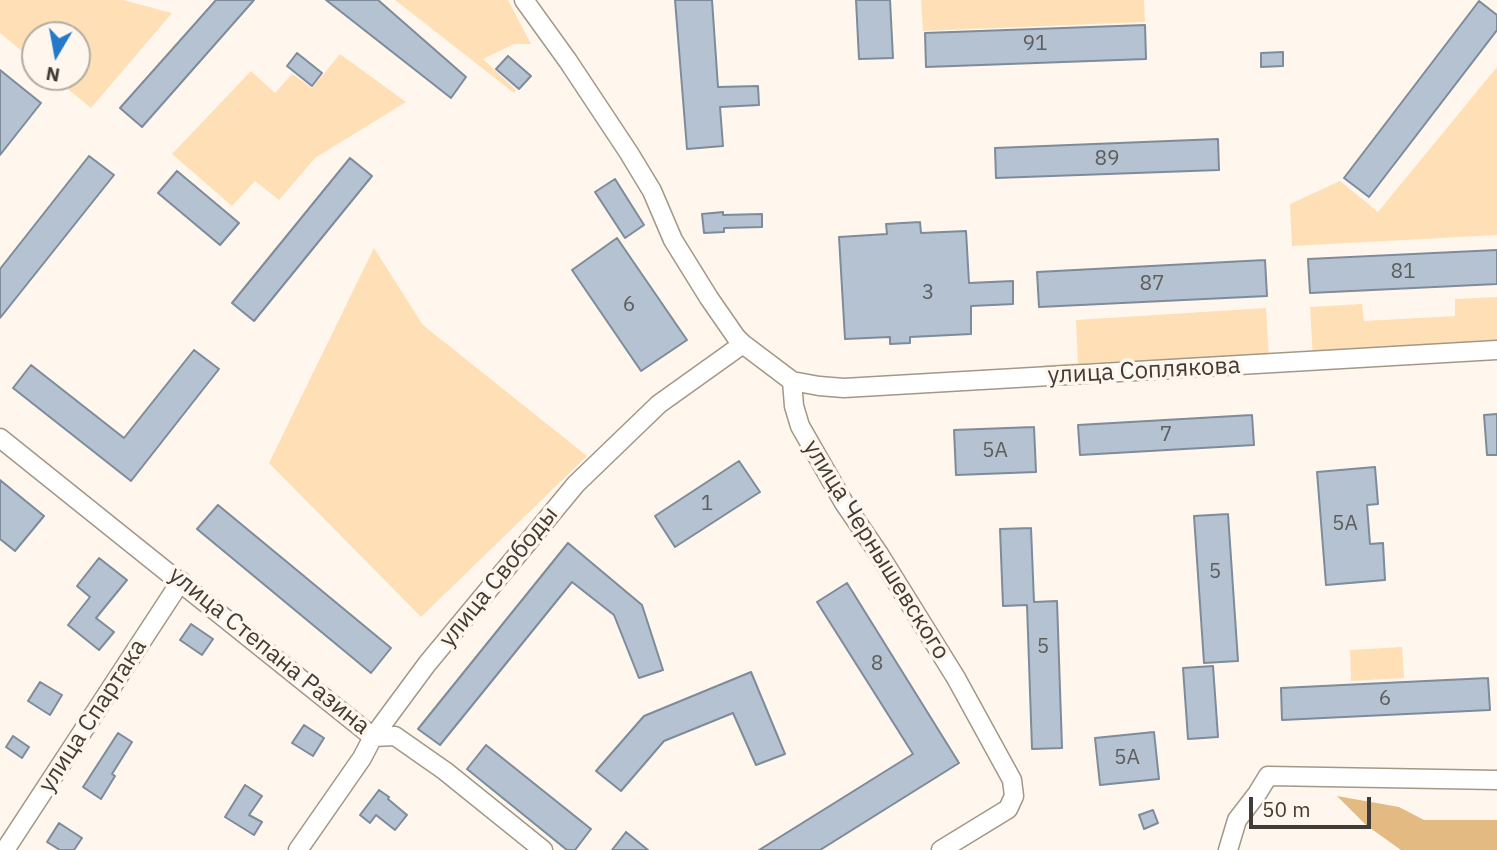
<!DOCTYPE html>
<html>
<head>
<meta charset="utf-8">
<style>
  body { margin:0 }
  #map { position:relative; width:1497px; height:850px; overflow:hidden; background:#fff7ed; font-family:"IBM Plex Sans",sans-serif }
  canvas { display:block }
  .north { position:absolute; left:21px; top:21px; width:70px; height:70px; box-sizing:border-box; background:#fff7ed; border:2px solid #b3aca3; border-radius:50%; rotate:190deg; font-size:19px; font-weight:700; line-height:28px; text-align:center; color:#413c35 }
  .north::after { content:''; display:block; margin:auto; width:24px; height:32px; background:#2679c8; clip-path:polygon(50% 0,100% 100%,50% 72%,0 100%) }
  .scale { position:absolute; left:1249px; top:797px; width:122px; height:32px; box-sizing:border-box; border:4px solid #413c35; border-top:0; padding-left:9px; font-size:21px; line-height:24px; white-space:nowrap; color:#413c35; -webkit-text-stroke:5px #fff7ed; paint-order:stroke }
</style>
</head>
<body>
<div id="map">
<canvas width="1497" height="850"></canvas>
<div class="north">N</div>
<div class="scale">50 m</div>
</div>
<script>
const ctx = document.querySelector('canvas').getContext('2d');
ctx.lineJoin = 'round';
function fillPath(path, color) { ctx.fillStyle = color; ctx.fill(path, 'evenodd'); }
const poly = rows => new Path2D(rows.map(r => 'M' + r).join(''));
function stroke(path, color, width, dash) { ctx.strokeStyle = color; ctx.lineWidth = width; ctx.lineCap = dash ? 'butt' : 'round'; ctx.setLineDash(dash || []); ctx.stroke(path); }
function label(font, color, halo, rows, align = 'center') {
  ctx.font = font + ' "IBM Plex Sans",sans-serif'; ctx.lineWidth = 7; ctx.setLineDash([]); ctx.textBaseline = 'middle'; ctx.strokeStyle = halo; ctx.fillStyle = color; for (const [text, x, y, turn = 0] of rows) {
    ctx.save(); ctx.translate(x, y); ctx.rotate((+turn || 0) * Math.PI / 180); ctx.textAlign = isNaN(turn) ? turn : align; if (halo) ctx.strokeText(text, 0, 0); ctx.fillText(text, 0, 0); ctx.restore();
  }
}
const green = poly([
  [0,0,123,0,172,13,91,108,53,77,77,77,77,35,35,35,35,62,0,33],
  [395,0,508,0,531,44,514,44,483,59,516,90,514,93],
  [921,0,1144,0,1145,22,923,31],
  [340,54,406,102,315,158,279,200,255,181,232,206,172,154,251,71,275,93,292,74,312,88],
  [1497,67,1497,235,1292,246,1290,204,1340,181,1378,212],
  [374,248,423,325,587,456,421,617,269,463],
  [1497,297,1497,348,1313,358,1310,307,1362,304,1364,321,1455,316,1455,299],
  [1266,308,1269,359,1044,372,1044,365,1078,363,1076,320],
  [1402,647,1404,678,1351,681,1350,650]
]);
const forest = poly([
  [1337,796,1399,807,1424,820,1497,820,1497,850,1401,850,1366,825]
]);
const building = poly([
  [216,0,254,0,142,127,120,108,216,0],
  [326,0,378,0,466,77,451,98,326,0],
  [675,0,712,0,718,87,758,86,759,105,720,107,723,146,687,149,675,0],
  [856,0,890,0,893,58,859,59,856,0],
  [1479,1,1497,15,1497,30,1369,197,1344,178,1479,1],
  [1145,25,1146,59,926,67,925,33,1145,25],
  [1283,52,1283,66,1261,67,1261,53,1283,52],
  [297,53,322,73,312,86,287,66,297,53],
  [508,56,531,76,519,89,496,69,508,56],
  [0,70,41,103,0,155,0,70],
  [1218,139,1219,170,996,178,995,148,1218,139],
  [89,156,114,175,0,318,0,269,89,156],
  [350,158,372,176,254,321,232,303,350,158],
  [177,171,239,223,220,245,158,193,177,171],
  [615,179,644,225,625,238,595,192,615,179],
  [723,212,723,215,762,214,762,227,724,228,724,232,704,233,702,214,723,212],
  [920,222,921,233,966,231,969,283,1013,281,1013,304,971,306,971,334,910,337,910,343,890,344,890,337,845,339,839,237,887,234,886,224,920,222],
  [617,238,687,340,641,371,572,270,617,238],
  [1497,250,1497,284,1310,293,1308,259,1497,250],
  [1265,260,1267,296,1039,307,1037,272,1265,260],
  [194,350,219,369,131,481,13,388,31,365,124,438,194,350],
  [1497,414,1497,455,1487,455,1484,415,1497,414],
  [1252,415,1254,445,1080,455,1078,425,1252,415],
  [1034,427,1036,472,956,475,954,430,1034,427],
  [739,461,760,492,675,547,655,516,739,461],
  [1375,467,1378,504,1367,505,1370,544,1383,543,1385,580,1326,585,1317,472,1375,467],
  [0,480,44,516,15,551,0,539,0,480],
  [218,505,391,648,371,673,197,529,218,505],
  [1228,514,1238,661,1204,663,1194,516,1228,514],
  [1031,528,1034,602,1057,601,1062,748,1032,749,1027,605,1003,606,1000,529,1031,528],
  [568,543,642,605,663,670,639,678,614,615,572,582,440,745,418,729,568,543],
  [99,558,127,580,96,618,114,632,99,650,68,625,90,597,77,586,99,558],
  [847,583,959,763,820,850,759,850,913,754,817,602,847,583],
  [191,624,213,639,202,655,180,640,191,624],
  [1213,666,1218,737,1188,739,1183,668,1213,666],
  [751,672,785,754,756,765,733,713,664,741,621,791,596,771,644,716,751,672],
  [1488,678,1490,710,1282,720,1281,688,1488,678],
  [40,682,62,695,50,715,28,701,40,682],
  [304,725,324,738,313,756,292,743,304,725],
  [1154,732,1159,779,1100,785,1095,738,1154,732],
  [118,733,132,742,112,774,115,776,101,799,83,787,118,733],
  [13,736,29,747,22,758,6,747,13,736],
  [486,745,591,829,575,850,567,850,467,769,486,745],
  [245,785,262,796,249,815,262,822,254,835,225,817,245,785],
  [379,790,389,797,388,799,407,815,395,830,376,815,370,823,360,815,379,790],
  [1153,810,1158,823,1144,829,1139,815,1153,810],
  [59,823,82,838,74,850,60,850,47,842,59,823],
  [626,832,648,850,612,850,626,832]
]);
const minor = poly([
  [524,0,568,61,629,153,652,191,673,240,709,298,736,337,743,344,792,381,794,406,800,426,844,503,879,554,956,678,1012,780,1014,796,1008,809,941,850],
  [792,381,819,386,844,388,1497,350],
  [0,438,373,737,395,736,445,771,543,850],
  [5,850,181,581],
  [298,850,362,758,373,737,427,664,576,484,659,404,743,344],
  [1228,850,1237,820,1257,794,1268,776,1497,780]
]);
const numberNames = [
  ["91",1035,44],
  ["89",1107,159],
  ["81",1403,272],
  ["87",1152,284],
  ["3",928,293],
  ["6",629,305],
  ["7",1166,435],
  ["5А",995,451],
  ["1",707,504],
  ["5А",1345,524],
  ["5",1215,572],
  ["5",1043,647],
  ["8",877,664],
  ["6",1385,699],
  ["5А",1127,758]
];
const streetNames = [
  ["улица Соплякова",1144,371,-3],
  ["улица Чернышевского",876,550,58],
  ["улица Свободы",499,577,-51],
  ["улица Степана Разина",269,651,39],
  ["улица Спартака",93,716,-57]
];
fillPath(green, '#ffdfb5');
fillPath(forest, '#e3ba81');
fillPath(building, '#b4c2d1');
stroke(building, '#7e8b9a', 2);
stroke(minor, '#a39787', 21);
stroke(minor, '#fff', 18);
label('21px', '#5e5e5c', null, numberNames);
label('24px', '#413c35', '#fff7ed', streetNames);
</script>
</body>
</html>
